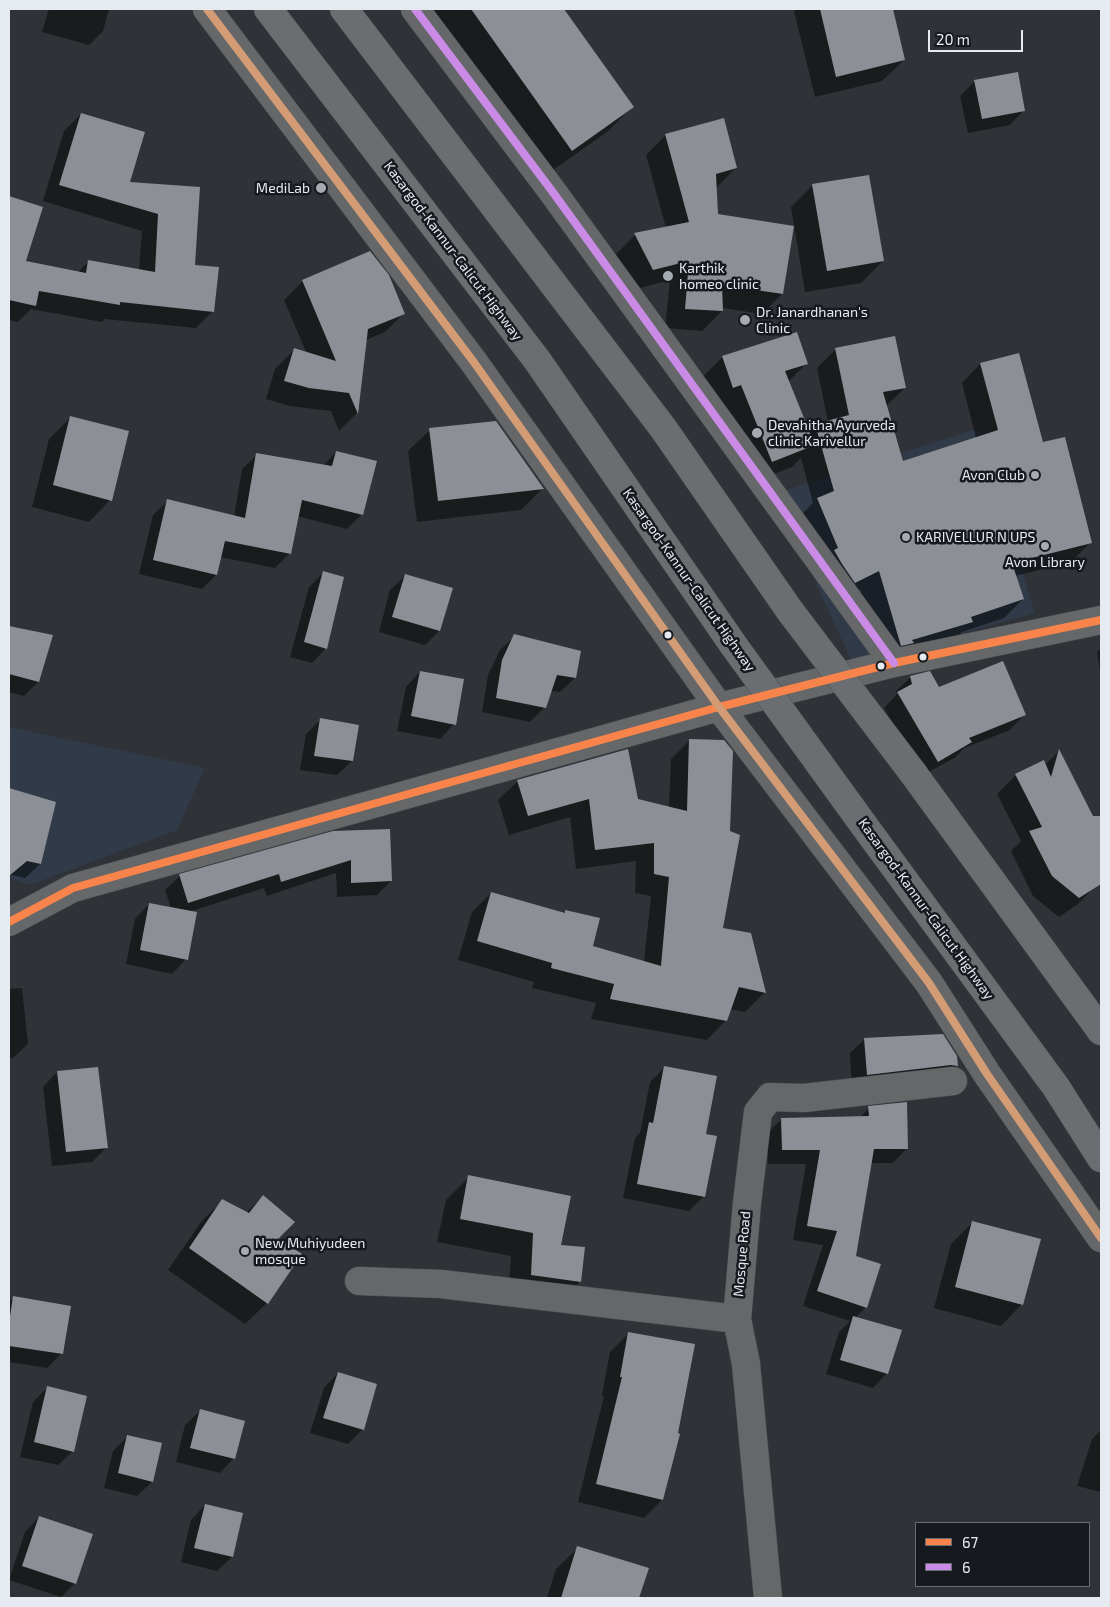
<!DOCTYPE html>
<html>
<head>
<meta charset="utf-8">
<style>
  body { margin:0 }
  #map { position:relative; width:1110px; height:1607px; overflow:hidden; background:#2f3338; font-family:"Exo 2",sans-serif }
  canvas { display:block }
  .frame { position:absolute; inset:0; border:10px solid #e6ebf2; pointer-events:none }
  .legend { position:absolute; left:915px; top:1522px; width:175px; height:65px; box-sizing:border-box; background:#16191e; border:1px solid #696d73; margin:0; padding:6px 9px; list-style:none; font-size:15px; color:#e6ebf2 }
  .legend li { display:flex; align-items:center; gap:10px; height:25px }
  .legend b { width:25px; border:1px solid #696d73 }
  .scale { position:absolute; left:928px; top:30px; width:95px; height:22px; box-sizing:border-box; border:2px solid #e6ebf2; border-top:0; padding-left:6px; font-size:15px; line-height:18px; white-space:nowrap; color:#e6ebf2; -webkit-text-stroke:4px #16191e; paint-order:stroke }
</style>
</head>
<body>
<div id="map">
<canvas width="1110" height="1607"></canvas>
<div class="frame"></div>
<ul class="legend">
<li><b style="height:6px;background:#f8844c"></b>67</li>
<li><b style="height:6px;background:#ca8be6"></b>6</li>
</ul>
<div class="scale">20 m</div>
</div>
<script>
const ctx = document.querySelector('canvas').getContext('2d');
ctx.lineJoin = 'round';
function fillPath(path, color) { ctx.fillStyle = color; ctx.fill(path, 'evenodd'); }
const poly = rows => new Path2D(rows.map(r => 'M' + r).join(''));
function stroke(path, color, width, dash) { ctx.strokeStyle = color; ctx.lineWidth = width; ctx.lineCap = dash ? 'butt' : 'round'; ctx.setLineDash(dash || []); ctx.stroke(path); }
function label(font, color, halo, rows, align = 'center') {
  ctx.font = font + ' "Exo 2",sans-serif'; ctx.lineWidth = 5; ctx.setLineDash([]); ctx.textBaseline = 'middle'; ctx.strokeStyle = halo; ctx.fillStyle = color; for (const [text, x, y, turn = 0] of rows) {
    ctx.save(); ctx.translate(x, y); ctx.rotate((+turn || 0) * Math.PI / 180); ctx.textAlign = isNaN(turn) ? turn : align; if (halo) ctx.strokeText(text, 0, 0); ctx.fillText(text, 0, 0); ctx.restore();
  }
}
const built = poly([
  [979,428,1035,613,853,664,816,584,783,491],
  [9,727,205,768,177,830,30,885,9,878]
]);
const shadow = poly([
  [49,9,109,9,103,31,89,45,42,32],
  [427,9,563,9,632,107,607,132,546,175],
  [797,9,891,9,904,60,882,81,815,97,794,11],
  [975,81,1024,110,1010,125,968,133,960,96],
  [81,114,128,183,199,188,193,266,213,311,196,328,104,319,102,322,31,309,18,322,9,320,9,197,41,208,24,262,78,272,89,261,139,270,142,231,43,201,64,131],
  [666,135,736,168,716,188,717,215,782,294,762,314,722,308,722,311,702,331,665,328,670,280,632,290,615,255,635,235,666,228,646,155],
  [812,186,883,261,861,283,805,292,791,207],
  [303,281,404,313,385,332,366,340,357,413,339,431,331,411,290,406,266,399,275,369,294,350,307,354,284,300],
  [836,349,905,388,886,406,902,463,976,438,962,383,980,364,1042,444,1090,543,1071,562,1015,576,1023,599,1004,618,962,632,952,641,882,664,860,589,836,601,799,517,813,503,801,458,792,467,751,483,701,378,723,357,807,363,788,382,808,433,816,425,828,422,817,368],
  [71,417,110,500,89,522,32,507,49,439],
  [430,430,542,489,521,510,417,522,408,451],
  [336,452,362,514,347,529,297,516,290,553,275,568,220,557,216,575,202,589,139,574,153,515,168,501,234,517,242,469,257,455,323,466],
  [323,573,326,648,312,663,290,657,309,587],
  [405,576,439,631,425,645,379,632,390,590],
  [9,627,51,636,38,682,24,696,9,692],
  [515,636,575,678,560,692,551,691,545,707,530,722,482,712,488,675,500,650],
  [1101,648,1101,678,1097,652],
  [420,672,454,724,440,739,397,731,406,687],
  [911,677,939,688,1024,715,1010,730,964,748,956,757,923,775,884,708,897,694,896,691],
  [320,720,352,761,337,775,300,770,306,734],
  [690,740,722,929,750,934,764,993,745,1012,730,1009,726,1020,707,1040,591,1019,596,1003,532,988,534,982,458,960,472,912,491,893,563,914,566,912,592,946,644,962,651,896,635,893,636,861,576,869,570,817,509,835,498,800,518,781,637,800,669,808,671,759],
  [1059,751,1092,818,1101,817,1101,880,1078,904,1059,917,1033,896,1011,851,1021,841,997,794,1016,775,1045,765],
  [9,790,55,803,40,864,25,878,12,875,9,877],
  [333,833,391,881,377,895,337,897,336,873,267,896,264,888,188,912,186,959,172,974,126,964,135,919,149,904,171,908,165,890,180,876],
  [22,988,28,1044,13,1058,9,1059,9,989],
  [865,1039,956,1057,956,1066,942,1080,852,1089,850,1053],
  [665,1067,705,1135,703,1197,689,1211,623,1198,635,1138,640,1133,650,1082],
  [57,1072,107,1147,92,1162,52,1166,43,1087],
  [869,1108,907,1148,893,1163,870,1163,855,1257,866,1307,855,1318,887,1373,873,1388,826,1374,839,1332,850,1321,803,1306,823,1245,793,1240,806,1164,768,1164,767,1133,782,1119,859,1118],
  [469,1177,560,1246,580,1282,557,1305,508,1298,511,1256,437,1242,446,1200],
  [263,1196,277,1238,267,1303,245,1324,168,1270,201,1222,222,1201,246,1213],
  [972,1223,1022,1304,1001,1326,934,1308,951,1244],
  [14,1298,61,1354,47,1368,9,1362,9,1302],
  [629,1333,662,1500,644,1518,578,1502,604,1396,602,1395,610,1352],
  [338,1373,376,1385,362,1430,348,1444,310,1433,324,1388],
  [47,1388,73,1451,58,1465,20,1457,33,1402],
  [200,1411,234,1458,220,1473,176,1462,185,1425],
  [1101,1430,1101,1492,1077,1486,1092,1439],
  [128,1436,160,1444,152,1482,137,1496,104,1488,113,1451],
  [205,1505,232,1557,217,1571,181,1562,191,1520],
  [39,1517,75,1583,61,1597,9,1580,25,1532],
  [578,1548,647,1569,638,1598,547,1598,556,1569]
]);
const building = poly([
  [471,9,564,9,634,107,572,151],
  [820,9,893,9,905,60,836,77],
  [1018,72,1025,111,982,119,974,80],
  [81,113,145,132,130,182,200,187,195,265,219,267,214,312,120,302,120,305,39,291,36,306,9,300,9,196,43,207,26,261,86,273,88,260,155,272,158,214,59,185],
  [724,118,737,168,716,174,718,214,794,226,783,294,722,285,723,311,685,309,689,261,653,270,634,233,689,222,665,134],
  [869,175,884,261,827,271,812,184],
  [370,251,389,275,405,314,368,329,358,414,349,393,309,388,284,381,294,348,336,361,302,280],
  [797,332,808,364,785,371,815,445,772,462,741,385,733,388,722,356],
  [895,336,906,388,883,392,903,461,998,430,980,363,1019,353,1043,442,1065,437,1092,543,1012,563,1024,599,971,617,973,622,912,640,914,643,901,646,879,571,855,583,842,564,834,550,838,548,817,498,834,491,815,424,849,415,835,348],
  [70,416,129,431,112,501,53,485],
  [496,421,544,489,438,501,429,428],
  [336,451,377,461,363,515,302,500,291,554,225,541,217,575,153,560,167,499,245,518,256,453,332,466],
  [323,571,344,577,327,649,304,642],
  [405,574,453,588,440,631,392,617],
  [9,626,53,635,39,682,9,674],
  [514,634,581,651,576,678,557,675,546,708,496,698,502,660],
  [1003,661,1026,715,969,738,972,742,938,762,897,692,912,684,910,676,930,671,939,687],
  [420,671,464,679,456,725,411,716],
  [320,718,359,725,353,761,314,756],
  [689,739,724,740,733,751,730,831,740,835,723,928,751,933,766,993,739,987,727,1021,610,999,614,984,551,968,552,963,477,941,491,892,565,913,565,910,600,918,593,946,661,966,669,877,654,874,654,843,595,850,589,799,528,816,517,780,628,749,638,799,687,811],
  [1059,749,1093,816,1101,816,1101,884,1079,898,1052,876,1029,831,1042,827,1015,774,1044,760,1051,777],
  [9,788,56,802,41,864,27,861,9,876],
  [390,829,392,881,351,883,351,860,281,882,279,874,188,903,179,874,333,831],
  [149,903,197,912,188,960,140,950],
  [943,1034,957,1056,958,1066,951,1065,867,1075,864,1038],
  [664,1066,717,1076,706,1134,717,1136,705,1197,637,1184,649,1122,653,1123],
  [98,1067,108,1148,66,1152,57,1071],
  [907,1102,908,1149,874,1149,856,1256,881,1264,867,1308,817,1291,837,1231,807,1226,820,1150,782,1150,781,1118,869,1116,868,1106],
  [468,1175,571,1196,561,1245,585,1247,581,1282,531,1275,533,1233,460,1219],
  [263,1195,295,1222,279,1238,302,1254,268,1304,189,1248,222,1199,249,1213],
  [972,1221,1041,1239,1023,1305,955,1287],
  [13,1296,71,1306,63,1354,9,1346,9,1323],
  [853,1316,902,1330,888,1374,840,1360],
  [628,1332,695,1344,678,1433,680,1434,663,1500,596,1484,622,1377,620,1377],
  [338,1372,377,1384,364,1430,323,1418],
  [47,1386,87,1396,74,1452,34,1442],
  [200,1409,245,1421,235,1459,190,1448],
  [127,1435,162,1443,153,1482,118,1473],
  [205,1504,243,1513,233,1557,194,1548],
  [39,1516,93,1534,76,1584,22,1566],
  [577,1546,649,1568,639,1598,561,1598]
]);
const minor = poly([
  [207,9,473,361,719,707,929,983,987,1074,1101,1238],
  [415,9,552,191,894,663],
  [9,922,73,888,719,707,894,663,1101,620],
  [359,1281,441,1284,737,1319],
  [768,1598,746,1364,737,1319,747,1203,758,1112,770,1097,804,1098,953,1081]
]);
const highway = poly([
  [268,9,537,360,732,643],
  [344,9,663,428,790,611],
  [913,773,1101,1031],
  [863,824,1056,1087,1101,1158]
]);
const highwayBridge = poly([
  [790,611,913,773],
  [732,643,863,824]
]);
const bus1 = poly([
  [9,922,73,888,719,707,894,663,1101,620]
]);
const bus2 = poly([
  [415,9,552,191,894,663]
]);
const bus3 = poly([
  [207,9,473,361,719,707,929,983,987,1074,1101,1238]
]);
const markers = [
  [321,188,6,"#a6abb1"],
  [668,276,6,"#a6abb1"],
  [745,320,6,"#a6abb1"],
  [757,433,6,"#a6abb1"],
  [1035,475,5,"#a6abb1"],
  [906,537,5,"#a6abb1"],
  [1045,546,5,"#a6abb1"],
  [668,635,4.5,"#e6ebf2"],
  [923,657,4.5,"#e6ebf2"],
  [881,666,4.5,"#e6ebf2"],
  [245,1251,5,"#a6abb1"]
];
const poiNames = [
  ["MediLab",310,188,"right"],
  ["Karthik",679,268],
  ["homeo clinic",679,284],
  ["Dr. Janardhanan's",756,312],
  ["Clinic",756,328],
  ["Devahitha Ayurveda",768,425],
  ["clinic Karivellur",768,441],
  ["Avon Club",1025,475,"right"],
  ["KARIVELLUR N UPS",916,537],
  ["Avon Library",1045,562,"center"],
  ["New Muhiyudeen",255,1243],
  ["mosque",255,1259]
];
const streetNames = [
  ["Kasargod-Kannur-Calicut Highway",453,251,53],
  ["Kasargod-Kannur-Calicut Highway",689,580,55],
  ["Kasargod-Kannur-Calicut Highway",926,909,54],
  ["Mosque Road",742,1254,-85]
];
fillPath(built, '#303a48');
fillPath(shadow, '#0007');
fillPath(building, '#8c9096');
stroke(minor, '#4d5055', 29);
stroke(highway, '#4d5055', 29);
stroke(minor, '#656769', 28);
stroke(highway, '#6b6e71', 28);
stroke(highwayBridge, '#4d5055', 29, []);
stroke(highwayBridge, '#6b6e71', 28);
stroke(bus1, '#f8844c', 8);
stroke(bus2, '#ca8be6', 8);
stroke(bus3, '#d39c74', 8);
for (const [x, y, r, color] of markers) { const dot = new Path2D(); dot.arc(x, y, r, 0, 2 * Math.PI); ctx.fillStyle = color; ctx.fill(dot); stroke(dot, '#16191e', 2); }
label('14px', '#e6ebf2', '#16191e', poiNames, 'left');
label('14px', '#e6ebf2', '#16191e', streetNames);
</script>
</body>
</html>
